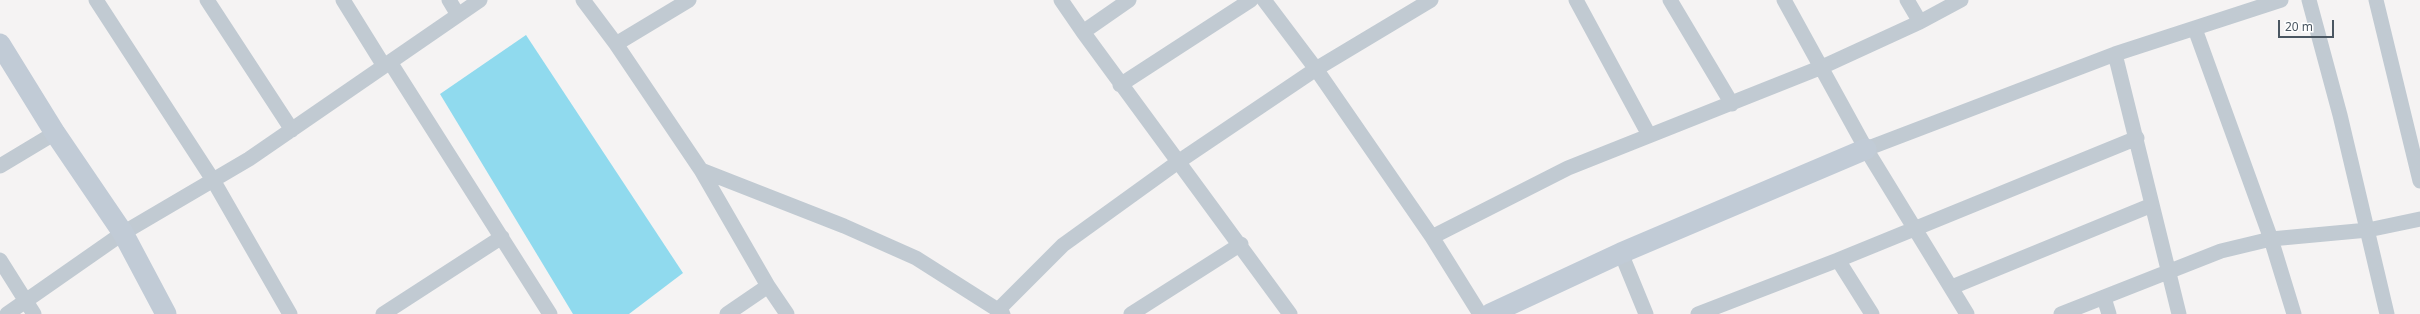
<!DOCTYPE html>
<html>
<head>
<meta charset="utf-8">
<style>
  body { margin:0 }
  #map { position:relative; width:2420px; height:314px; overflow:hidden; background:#f5f3f3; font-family:"Noto Sans",sans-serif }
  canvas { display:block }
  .scale { position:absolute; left:2278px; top:20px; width:56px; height:18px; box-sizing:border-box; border:2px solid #4a5661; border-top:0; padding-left:5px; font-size:12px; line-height:14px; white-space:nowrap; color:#4a5661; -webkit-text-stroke:3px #fff; paint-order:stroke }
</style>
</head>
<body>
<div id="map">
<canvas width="2420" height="314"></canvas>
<div class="scale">20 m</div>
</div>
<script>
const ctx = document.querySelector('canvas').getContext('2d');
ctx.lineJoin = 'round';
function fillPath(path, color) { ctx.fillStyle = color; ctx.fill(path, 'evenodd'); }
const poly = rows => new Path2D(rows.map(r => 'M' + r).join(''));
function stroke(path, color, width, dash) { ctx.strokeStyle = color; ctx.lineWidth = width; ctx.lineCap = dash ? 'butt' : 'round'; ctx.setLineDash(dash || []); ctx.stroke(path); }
const water = poly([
  [526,35,683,273,629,314,573,314,440,94]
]);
const street = poly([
  [96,0,213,180,290,314],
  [207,0,292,130],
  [343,0,384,66],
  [449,0,458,15],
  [480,0,390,62,550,314],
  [583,0,616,44],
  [689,0,616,44,701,170],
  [1061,0,1083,32],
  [1129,0,1083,32,1290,314],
  [1264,0,1316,69,1432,237,1480,314],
  [1576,0,1649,135],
  [1670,0,1732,104],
  [1784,0,1866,149,1967,314],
  [2309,0,2340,115,2387,314],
  [2376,0,2420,181],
  [1920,22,1961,0],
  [2195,29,2271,239,2294,314],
  [2115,54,2179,314],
  [1120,85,1251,0],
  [1866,149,2115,54,2281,0],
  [0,166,55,133],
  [1432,237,1568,168,1822,67,1920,22,1907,0],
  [1621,253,1646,314],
  [0,260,34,314],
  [1838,260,2137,138],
  [768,286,701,170,844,226,916,258,998,310],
  [1952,287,2152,205],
  [2104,298,2109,314],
  [7,314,123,233,249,159,390,62],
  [383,314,502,237],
  [727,314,768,286,787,314],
  [1003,314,998,310,1063,245,1178,162,1316,69,1431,0],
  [1131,314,1241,244],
  [1698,314,1838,260,1872,314],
  [2061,314,2221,251,2271,239,2368,230,2420,219]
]);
const secondary = poly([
  [0,44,55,133,123,233,166,314],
  [1490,314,1621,253,1866,149]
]);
fillPath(water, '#90daee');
stroke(street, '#c1cad2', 15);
stroke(secondary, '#c1cbd6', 21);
</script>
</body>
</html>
